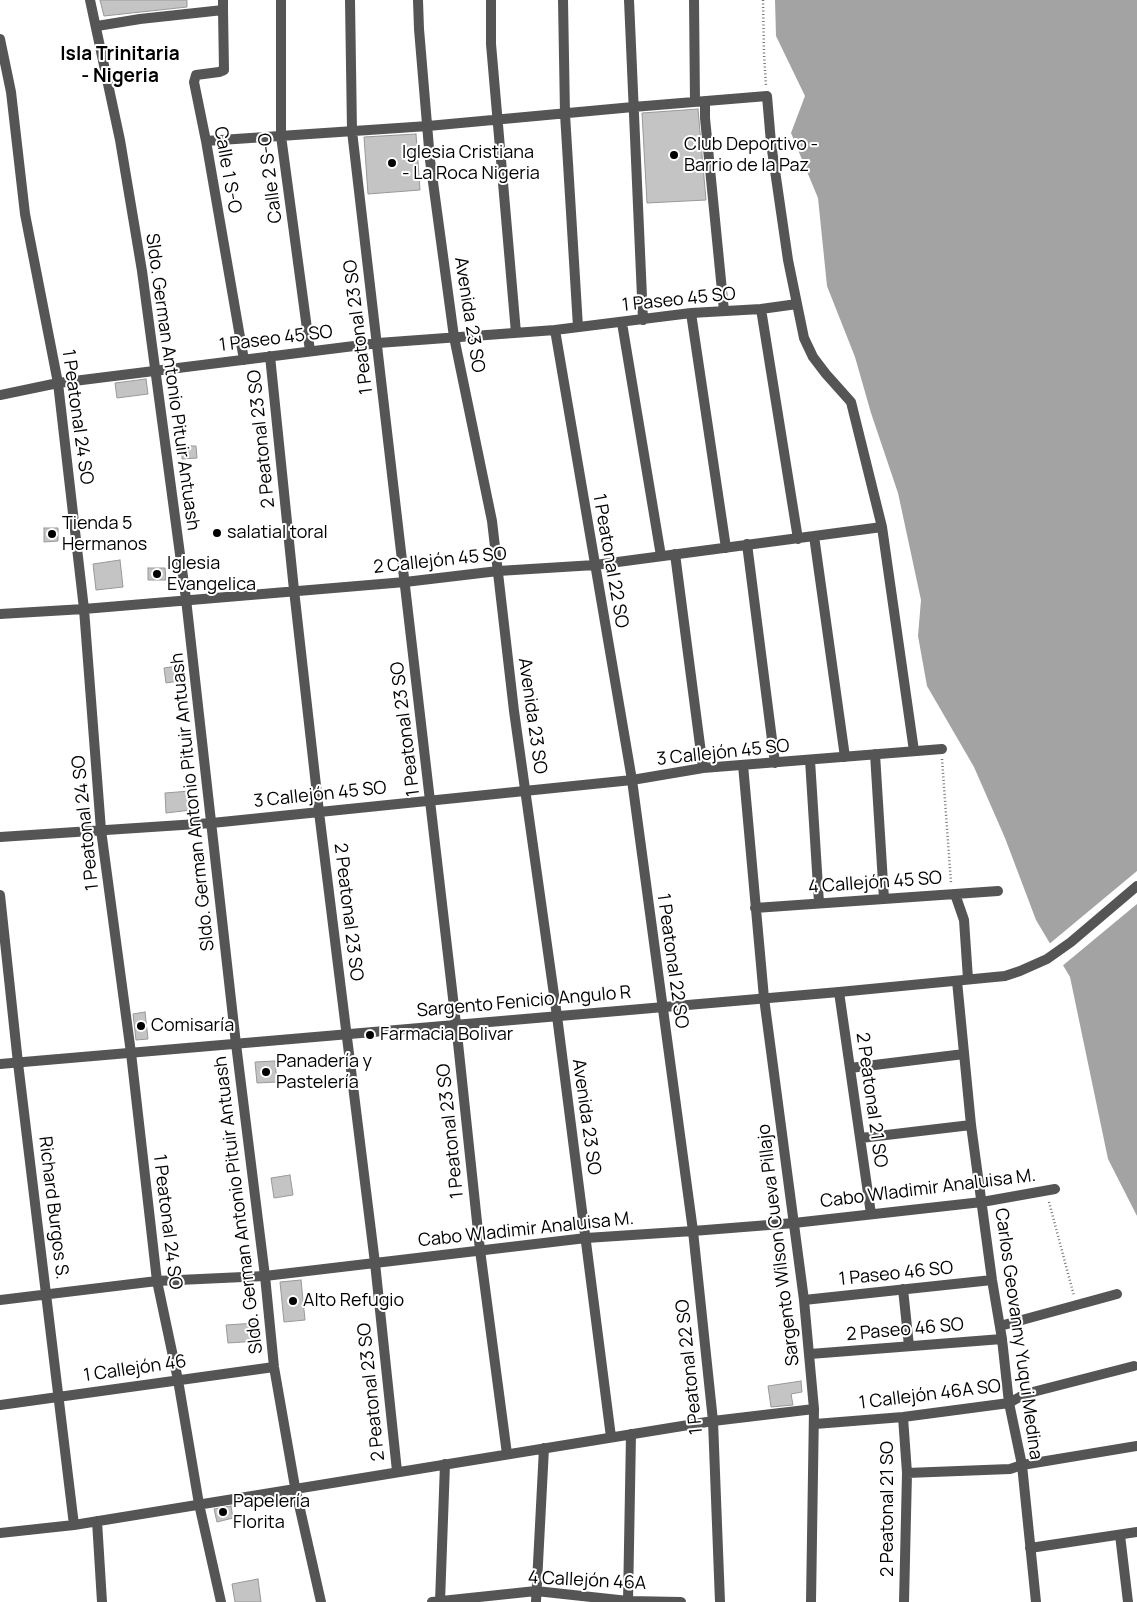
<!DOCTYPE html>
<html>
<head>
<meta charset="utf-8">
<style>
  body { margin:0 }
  canvas { display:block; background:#fff }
</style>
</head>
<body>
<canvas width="1137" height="1602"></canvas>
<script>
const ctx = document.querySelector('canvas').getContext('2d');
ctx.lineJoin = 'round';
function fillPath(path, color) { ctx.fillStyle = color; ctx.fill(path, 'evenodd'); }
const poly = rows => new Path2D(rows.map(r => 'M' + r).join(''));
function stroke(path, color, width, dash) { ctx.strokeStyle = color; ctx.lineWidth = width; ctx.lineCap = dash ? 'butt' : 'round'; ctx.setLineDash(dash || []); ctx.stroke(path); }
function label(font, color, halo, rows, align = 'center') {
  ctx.font = font + ' Manrope,sans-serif'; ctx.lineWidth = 4; ctx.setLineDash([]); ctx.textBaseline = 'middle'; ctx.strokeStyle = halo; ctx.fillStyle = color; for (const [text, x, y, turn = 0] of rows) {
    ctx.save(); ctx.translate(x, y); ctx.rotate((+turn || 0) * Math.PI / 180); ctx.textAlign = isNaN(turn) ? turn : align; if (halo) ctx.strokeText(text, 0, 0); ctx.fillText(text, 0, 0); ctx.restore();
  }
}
const water = poly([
  [775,0,1137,0,1137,1216,1108,1159,1070,977,1036,920,1005,838,974,767,927,686,918,636,921,600,898,493,871,413,855,357,827,286,818,198,791,133,805,96,776,36]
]);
const pier = poly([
  [1137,871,1137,904,1061,967,1048,945]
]);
const building = poly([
  [100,0,187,0,187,7,104,16,100,0],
  [698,109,706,200,647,203,642,113,698,109],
  [416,134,420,190,368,194,364,137,416,134],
  [146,379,148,394,117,398,115,383,146,379],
  [182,446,196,446,197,458,182,459,182,446],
  [44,528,58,528,58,541,44,542,44,528],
  [120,560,123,587,96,590,93,564,120,560],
  [148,568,165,568,166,580,148,580,148,568],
  [178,666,179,681,166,683,164,668,178,666],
  [190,791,191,810,166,813,165,793,190,791],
  [145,1012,148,1039,136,1040,133,1014,145,1012],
  [275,1061,277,1082,257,1083,255,1062,275,1061],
  [290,1175,293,1195,274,1198,271,1178,290,1175],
  [301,1280,305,1320,284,1322,280,1282,301,1280],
  [256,1323,257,1341,228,1343,226,1325,256,1323],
  [801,1381,802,1392,791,1394,793,1405,771,1407,768,1386,801,1381],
  [231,1506,233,1518,217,1522,214,1509,231,1506],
  [258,1579,261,1602,235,1602,232,1584,258,1579]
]);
const path = poly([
  [763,0,764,54,766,86],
  [942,759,951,883],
  [1049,1202,1074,1296]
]);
const minor = poly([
  [90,0,120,140,142,271,186,599,236,1044,265,1276,274,1367,295,1487,321,1602],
  [281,0,281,136,310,351],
  [350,0,352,131,456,1024,480,1250,507,1454],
  [418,0,419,29,430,160,454,337,492,521,514,711,557,1016,611,1437],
  [491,0,491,44,516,333],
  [563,0,565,114,578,327],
  [629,0,643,320],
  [694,0,695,102],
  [223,10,224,70,219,72,196,75,194,82,206,141,244,360],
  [97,26,140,19,223,10,223,0],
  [0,39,11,92,25,214,58,383,84,609,101,830,131,1053,157,1281,178,1380,199,1504,221,1602],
  [705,102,705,118,724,311],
  [206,141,428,126,633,107,767,96,771,143,788,260,804,338,813,357,826,374,851,402,882,527,914,751],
  [761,309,798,539],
  [691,313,726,548],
  [622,323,661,556],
  [555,330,632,780,693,1231,713,1421,720,1602],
  [270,356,294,590,319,812,375,1263,397,1471],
  [0,395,58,383,378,343,555,330,691,313,761,309,797,304],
  [814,536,845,757],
  [747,544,775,763],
  [675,554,703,768],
  [0,614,84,609,405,582,498,571,595,565,882,527],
  [875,754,884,899],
  [810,760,819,903],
  [743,765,764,998,804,1300,814,1409,811,1602],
  [0,837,212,823,632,780,703,768,942,749],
  [955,894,964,920,968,979],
  [0,895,18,1063,74,1525],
  [755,908,998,891],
  [957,981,971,1125,992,1280,1002,1339,1009,1403,1022,1465,1036,1602],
  [839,992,871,1214],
  [850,1068,964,1054],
  [861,1138,971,1125],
  [903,1289,909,1346],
  [0,1300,157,1281,265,1276,586,1238,693,1231,794,1223,982,1202,1055,1189],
  [804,1300,992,1280],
  [1000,1326,1117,1294],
  [810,1354,1002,1339],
  [0,1405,274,1367],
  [903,1417,907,1473,904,1602],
  [815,1424,903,1417,1009,1403,1025,1394,1134,1366],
  [907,1473,1010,1469,1022,1465,1137,1446],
  [97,1521,102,1602],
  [0,1533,74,1525,713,1421,814,1409],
  [1120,1535,1128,1602],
  [1030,1548,1137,1532],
  [432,1602,536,1591,628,1601,681,1602],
  [440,1602,445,1464],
  [536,1602,544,1448],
  [628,1602,631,1434]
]);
const tertiary = poly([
  [0,1064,839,992,1005,976,1020,971,1047,959,1071,942,1137,886]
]);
const markers = [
  [674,155,5,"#000"],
  [392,163,5,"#000"],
  [217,533,5,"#000"],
  [52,534,5,"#000"],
  [157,574,5,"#000"],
  [141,1026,5,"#000"],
  [370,1035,5,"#000"],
  [266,1072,5,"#000"],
  [293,1301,5,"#000"],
  [223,1512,5,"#000"]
];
const poiNames = [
  ["Club Deportivo -",684,145],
  ["Barrio de la Paz",684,166],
  ["Iglesia Cristiana",402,153],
  ["- La Roca Nigeria",402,174],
  ["Tienda 5",62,524],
  ["Hermanos",62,545],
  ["salatial toral",227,533],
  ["Iglesia",167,564],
  ["Evangelica",167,585],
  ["Comisaría",151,1026],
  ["Farmacia Bolivar",380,1035],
  ["Panadería y",276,1062],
  ["Pastelería",276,1083],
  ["Alto Refugio",303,1301],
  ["Papelería",233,1502],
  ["Florita",233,1523]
];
const streetNames = [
  ["Calle 1 S-O",227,170,80],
  ["Calle 2 S-O",271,178,-97],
  ["1 Paseo 45 SO",679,300,-6],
  ["Avenida 23 SO",469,315,81],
  ["1 Peatonal 23 SO",359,327,-97],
  ["1 Paseo 45 SO",276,339,-7],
  ["Sldo. German Antonio Pituir Antuash",172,382,82],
  ["1 Peatonal 24 SO",77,417,82],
  ["2 Peatonal 23 SO",262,439,-96],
  ["2 Callejón 45 SO",440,561,-6],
  ["1 Peatonal 22 SO",610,561,80],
  ["Avenida 23 SO",532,716,82],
  ["1 Peatonal 23 SO",406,729,-97],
  ["3 Callejón 45 SO",723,753,-6],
  ["3 Callejón 45 SO",320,795,-6],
  ["Sldo. German Antonio Pituir Antuash",193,802,-96],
  ["1 Peatonal 24 SO",86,823,-96],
  ["4 Callejón 45 SO",875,883,-4],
  ["2 Peatonal 23 SO",348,912,83],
  ["1 Peatonal 22 SO",672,961,82],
  ["Sargento Fenicio Angulo R",524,1002,-5],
  ["2 Peatonal 21 SO",871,1100,82],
  ["Avenida 23 SO",586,1117,82],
  ["1 Peatonal 23 SO",451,1131,-96],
  ["Cabo Wladimir Analuisa M.",928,1189,-7],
  ["Sldo. German Antonio Pituir Antuash",239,1205,-97],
  ["Richard Burgos S.",53,1208,83],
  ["1 Peatonal 24 SO",167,1222,83],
  ["Cabo Wladimir Analuisa M.",526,1230,-6],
  ["Sargento Wilson Cueva Pillajo",779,1245,-97],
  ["1 Paseo 46 SO",896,1274,-6],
  ["2 Paseo 46 SO",905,1330,-5],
  ["Carlos Geovanny Yuqui Medina",1018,1334,82],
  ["1 Peatonal 22 SO",690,1367,-96],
  ["1 Callejón 46",135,1369,-8],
  ["2 Peatonal 23 SO",372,1392,-96],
  ["1 Callejón 46A SO",930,1395,-7],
  ["2 Peatonal 21 SO",888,1509,-90],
  ["4 Callejón 46A",587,1581,3]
];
const neighbourhoodNames = [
  ["Isla Trinitaria",120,55],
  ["- Nigeria",120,77]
];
fillPath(water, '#a3a3a3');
fillPath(pier, '#fff');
fillPath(building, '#c4c4c4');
stroke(building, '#999', 1);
stroke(path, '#777', 2.5, [1, 2.5]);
stroke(minor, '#555', 10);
stroke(tertiary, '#555', 10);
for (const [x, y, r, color] of markers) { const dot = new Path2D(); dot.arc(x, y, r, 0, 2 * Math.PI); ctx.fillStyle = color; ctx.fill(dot); stroke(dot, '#fff', 2); }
label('18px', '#000', '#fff', poiNames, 'left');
label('18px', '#000', '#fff', streetNames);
label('bold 19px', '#000', '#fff', neighbourhoodNames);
</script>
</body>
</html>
